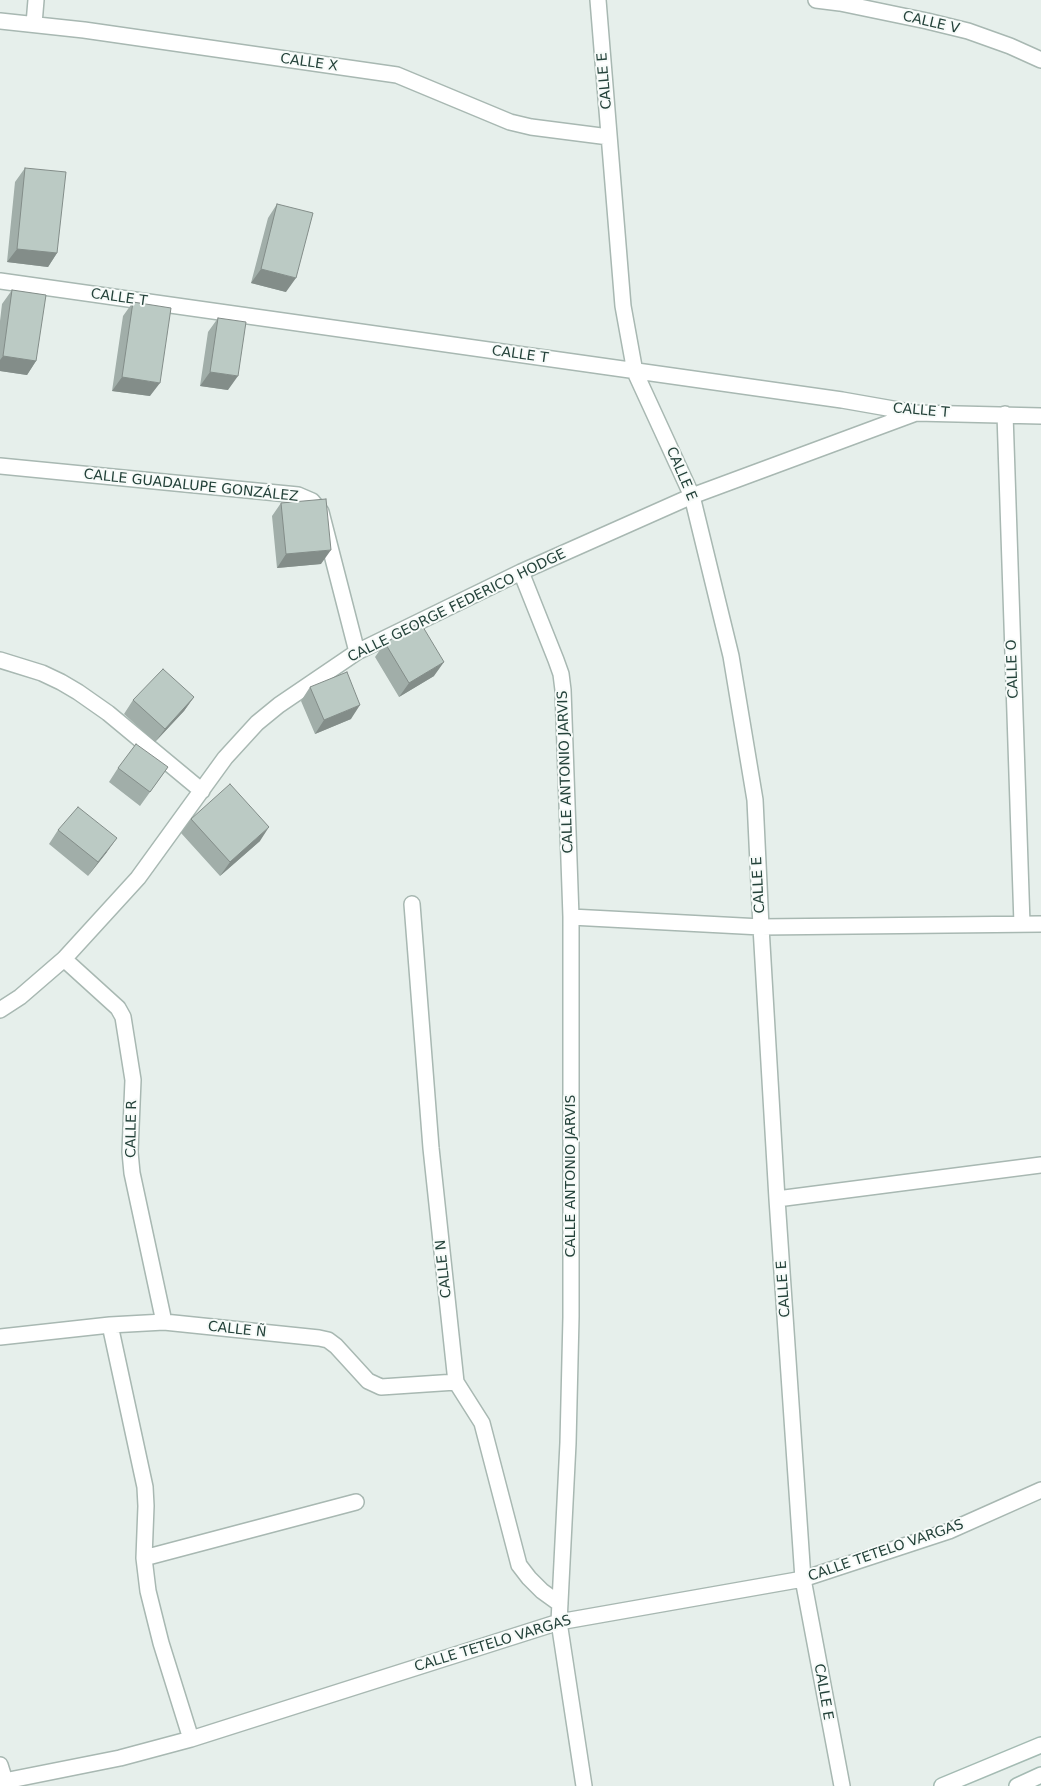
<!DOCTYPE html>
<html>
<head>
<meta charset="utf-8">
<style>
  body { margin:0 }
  canvas { display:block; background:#e6efeb }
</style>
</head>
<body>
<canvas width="1041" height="1786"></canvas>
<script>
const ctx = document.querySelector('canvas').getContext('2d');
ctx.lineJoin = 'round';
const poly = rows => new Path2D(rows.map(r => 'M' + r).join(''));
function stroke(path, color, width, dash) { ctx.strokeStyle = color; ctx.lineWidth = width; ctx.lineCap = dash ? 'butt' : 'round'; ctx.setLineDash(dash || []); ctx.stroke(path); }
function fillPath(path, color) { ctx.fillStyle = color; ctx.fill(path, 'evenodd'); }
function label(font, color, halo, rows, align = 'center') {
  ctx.font = font + ' "DejaVu Sans",sans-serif'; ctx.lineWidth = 4; ctx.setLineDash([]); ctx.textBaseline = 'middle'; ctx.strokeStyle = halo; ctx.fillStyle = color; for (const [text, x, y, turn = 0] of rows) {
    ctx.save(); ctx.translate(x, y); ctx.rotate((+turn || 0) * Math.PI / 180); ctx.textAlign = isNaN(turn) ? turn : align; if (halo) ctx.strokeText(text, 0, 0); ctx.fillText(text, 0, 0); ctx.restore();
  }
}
const street = poly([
  [598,0,623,306,635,372,692,496,731,656,755,800,761,927,777,1199,803,1579,842,1786],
  [816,0,840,3,927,21,968,31,1010,46,1041,60],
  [0,21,84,30,397,75,510,122,531,127,609,137],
  [34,24,36,0],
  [0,281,842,400,916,413,1041,416],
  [1005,414,1022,924],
  [0,466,298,495,312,501,321,512,357,652],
  [521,572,556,660,561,674,563,690,571,917,571,1317,568,1443,559,1622,584,1786],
  [0,660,42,673,61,682,78,692,108,713,202,791],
  [412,904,431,1148,456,1382,482,1423,519,1565,529,1578,542,1591,560,1604],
  [571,917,761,927,1041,924],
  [64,959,118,1008,123,1017,133,1080,130,1152,132,1173,164,1322],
  [0,1010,20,997,64,959,138,878,225,758,257,723,279,705,357,652,521,572,692,496,916,413],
  [777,1199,1041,1165],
  [110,1325,145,1487,146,1506,144,1558,148,1591,161,1643,191,1739],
  [0,1337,110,1325,164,1322,319,1338,328,1340,336,1346,368,1381,381,1387,456,1382],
  [144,1558,356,1502],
  [0,1765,5,1781],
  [0,1782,120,1758,191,1739,559,1622,803,1579,949,1531,1041,1490]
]);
const secondary = poly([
  [942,1786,1041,1745],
  [1017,1786,1041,1775]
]);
const wall = poly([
  [25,168,57,253,48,267,7,262,15,182],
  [277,204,286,292,251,283,268,218],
  [12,290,36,361,27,375,0,371,0,321,2,304],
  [133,302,150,396,112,391,123,316],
  [218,318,228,390,200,386,208,332],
  [281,503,321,564,277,568,272,516],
  [385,643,434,676,399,697,375,657],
  [310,687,351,719,315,734,301,701],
  [194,697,184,711,155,742,124,714,133,700],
  [168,767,140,806,109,782,118,768],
  [191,819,260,841,220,876,181,833],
  [58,830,107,852,88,876,49,844]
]);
const shadedWall = poly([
  [17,249,57,253,48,267,7,262],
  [261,269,296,278,286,292,251,283],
  [3,356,36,361,27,375,0,371,0,360],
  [210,372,238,376,228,390,200,386],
  [122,377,160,383,150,396,112,391],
  [331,550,321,564,277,568,286,554],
  [444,662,434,676,399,697,409,683],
  [194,697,184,711,155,742,165,729],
  [360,705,351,719,315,734,324,720],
  [269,827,260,841,220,876,230,862],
  [117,838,107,852,88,876,98,862]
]);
const building = poly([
  [25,168,66,172,57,253,17,249,25,168],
  [277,204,313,213,296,278,261,269,277,204],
  [12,290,46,295,36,361,3,356,12,290],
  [133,302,171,308,160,383,122,377,133,302],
  [218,318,246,322,238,376,210,372,218,318],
  [326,499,331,550,286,554,281,503,326,499],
  [420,622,444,662,409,683,385,643,420,622],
  [163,669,194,697,165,729,133,700,163,669],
  [347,672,360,705,324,720,310,687,347,672],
  [136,744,168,767,150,792,118,768,136,744],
  [230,784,269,827,230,862,191,819,230,784],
  [78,807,117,838,98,862,58,830,78,807]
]);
const streetNames = [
  ["CALLE V",931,23,13],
  ["CALLE X",309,63,8],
  ["CALLE E",605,81,-95],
  ["CALLE T",119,298,8],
  ["CALLE T",520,355,8],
  ["CALLE T",921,411,5],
  ["CALLE E",681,474,67],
  ["CALLE GUADALUPE GONZÁLEZ",191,486,6],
  ["CALLE GEORGE FEDERICO HODGE",457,606,-26],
  ["CALLE O",1013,669,-92],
  ["CALLE ANTONIO JARVIS",566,772,-92],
  ["CALLE E",759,885,-93],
  ["CALLE R",132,1129,-89],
  ["CALLE ANTONIO JARVIS",571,1176,-90],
  ["CALLE N",444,1269,-96],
  ["CALLE E",784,1289,-94],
  ["CALLE Ñ",237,1330,6],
  ["CALLE TETELO VARGAS",886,1551,-19],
  ["CALLE TETELO VARGAS",493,1644,-17],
  ["CALLE E",823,1692,80]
];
stroke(street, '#a8b8b2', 18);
stroke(secondary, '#a4bbb3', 18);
stroke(street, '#fff', 15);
stroke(secondary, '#fff', 15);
fillPath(wall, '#a1aea9');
fillPath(shadedWall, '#838d89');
fillPath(building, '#bbcac4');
stroke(building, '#838d89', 1);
label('14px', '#24423a', '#f7fbf9', streetNames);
</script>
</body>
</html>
